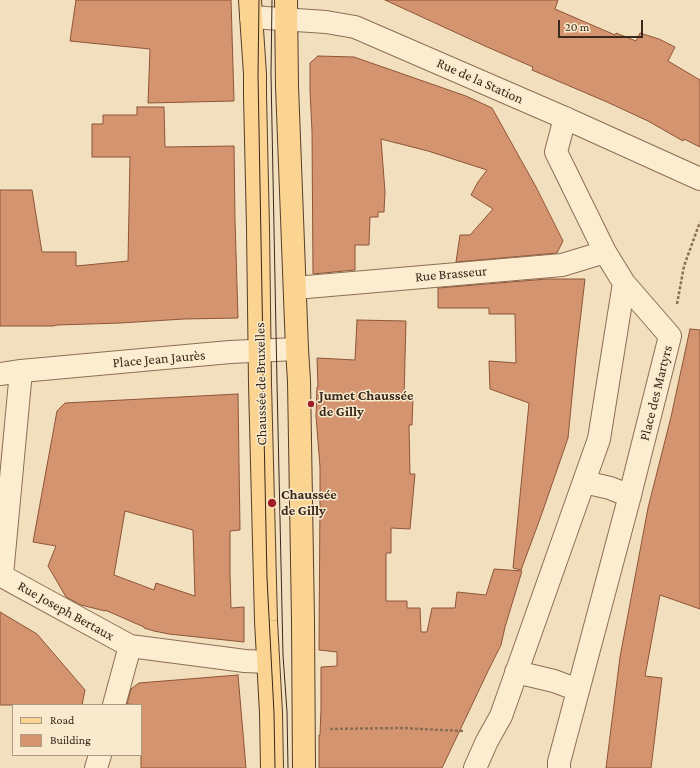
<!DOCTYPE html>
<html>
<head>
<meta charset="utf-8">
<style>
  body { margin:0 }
  #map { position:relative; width:700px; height:768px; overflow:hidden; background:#f2dfbd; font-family:"Crimson Pro",serif }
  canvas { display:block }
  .legend { position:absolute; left:12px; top:704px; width:130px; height:52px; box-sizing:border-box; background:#f9eacd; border:1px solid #ac9c86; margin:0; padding:5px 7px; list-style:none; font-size:12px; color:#39281b }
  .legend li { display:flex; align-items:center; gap:8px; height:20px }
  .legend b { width:20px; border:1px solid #ac9c86 }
  .scale { position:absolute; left:558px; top:20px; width:85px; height:18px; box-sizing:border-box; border:2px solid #39281b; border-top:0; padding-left:5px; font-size:12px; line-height:14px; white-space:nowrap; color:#39281b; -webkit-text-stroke:3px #f9eacd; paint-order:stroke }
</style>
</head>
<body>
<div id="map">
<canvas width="700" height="768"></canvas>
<ul class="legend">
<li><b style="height:5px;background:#fad490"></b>Road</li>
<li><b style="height:11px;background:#d4946f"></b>Building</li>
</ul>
<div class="scale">20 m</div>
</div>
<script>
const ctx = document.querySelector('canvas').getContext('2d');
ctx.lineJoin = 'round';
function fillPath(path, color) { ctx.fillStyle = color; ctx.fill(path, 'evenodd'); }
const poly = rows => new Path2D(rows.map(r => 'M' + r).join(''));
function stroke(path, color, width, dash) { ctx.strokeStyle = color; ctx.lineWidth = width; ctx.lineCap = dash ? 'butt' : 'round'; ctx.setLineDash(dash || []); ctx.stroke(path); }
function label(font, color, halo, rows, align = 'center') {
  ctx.font = font + ' "Crimson Pro",serif'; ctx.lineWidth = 3; ctx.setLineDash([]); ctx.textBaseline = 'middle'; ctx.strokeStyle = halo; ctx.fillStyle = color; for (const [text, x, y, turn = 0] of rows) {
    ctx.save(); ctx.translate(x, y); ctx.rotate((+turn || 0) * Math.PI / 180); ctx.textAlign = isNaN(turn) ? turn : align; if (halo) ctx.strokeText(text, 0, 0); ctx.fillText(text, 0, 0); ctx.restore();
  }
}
const building = poly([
  [76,0,231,0,234,101,148,103,150,49,70,41,76,0],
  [385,0,558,0,555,9,615,35,616,33,636,41,640,33,659,39,675,47,668,61,700,80,700,147,684,139,683,141,648,121,607,102,532,70,533,67,485,46,385,0],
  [318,56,354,57,466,96,492,108,536,187,563,241,557,253,456,262,460,235,470,235,493,209,471,195,478,182,487,170,428,151,381,139,385,192,384,212,378,212,378,217,370,217,369,245,355,245,355,270,313,274,312,131,310,90,310,63,318,56],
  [137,107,164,107,165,147,234,146,235,220,238,318,184,319,120,323,57,325,53,326,0,326,0,190,32,190,42,252,76,252,76,266,128,261,130,157,92,157,92,124,103,124,103,115,137,115,137,107],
  [547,279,585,279,576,356,568,438,541,516,521,570,513,568,529,403,490,389,489,361,516,363,515,314,489,314,489,308,438,308,438,288,547,279],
  [357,320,406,321,404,397,413,397,412,425,409,425,410,474,415,474,410,529,391,528,391,553,386,553,386,601,407,601,407,608,420,608,421,632,427,632,432,608,455,608,457,592,486,595,494,569,522,571,505,627,501,645,488,671,442,768,319,768,319,735,320,735,321,709,321,667,337,666,337,652,319,650,320,495,320,467,316,416,317,387,318,387,317,358,355,360,357,320],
  [690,329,700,330,700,609,660,595,645,676,662,678,651,768,606,768,620,657,648,508,671,417,690,329],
  [238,394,240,530,230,531,230,573,231,608,244,607,244,642,169,634,154,631,144,628,144,627,105,610,105,611,81,605,66,597,48,566,56,546,33,542,57,411,65,403,238,394],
  [125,511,193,530,195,596,156,583,154,590,114,575,125,511],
  [0,612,37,634,85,690,82,705,0,705,0,612],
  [238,675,246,768,141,768,141,705,127,704,131,689,139,683,238,675]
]);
const path = poly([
  [677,304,684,266,700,222],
  [330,729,401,728,463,731]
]);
const minor = poly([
  [251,17,326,22,355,27,565,118,700,179],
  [295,288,562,265,605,252],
  [0,374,21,371,230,352,297,349],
  [584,482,610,488,630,496],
  [0,575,130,646,245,661,268,662],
  [2,575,21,371],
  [516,672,554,681,578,690],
  [114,705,130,646],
  [96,768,100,755],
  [475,768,487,741,501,716,599,439,624,283,605,252,556,152,565,118],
  [559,768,559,762,629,499,670,336,624,283]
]);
const major = poly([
  [250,0,255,74,255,95,258,228,260,384,266,621,271,713,272,768],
  [286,0,287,86,297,349,299,381,303,620,304,768]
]);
const tram = poly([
  [259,0,258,74,263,351,263,384,267,578,274,713,275,768],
  [272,0,271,74,277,383,283,655,287,712,288,768]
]);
const markers = [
  [311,404,4,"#a01f26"],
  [272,503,5,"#a01f26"]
];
const streetNames = [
  ["Rue de la Station",480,81,24],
  ["Rue Brasseur",451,274,-5],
  ["Place Jean Jaurès",159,359,-5],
  ["Chaussée de Bruxelles",261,384,-91],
  ["Place des Martyrs",656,393,-76],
  ["Rue Joseph Bertaux",66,611,29]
];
const poiNames = [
  ["Jumet Chaussée",319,396],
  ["de Gilly",319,412],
  ["Chaussée",281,495],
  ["de Gilly",281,511]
];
fillPath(building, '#d4946f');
stroke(building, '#8d5538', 1);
stroke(minor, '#8b6f54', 24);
stroke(major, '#583d29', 24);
stroke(path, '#8b6f54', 2.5, [3, 2]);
stroke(minor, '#fcedd1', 22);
stroke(major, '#fad490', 22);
stroke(tram, '#39281b', 1);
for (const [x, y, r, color] of markers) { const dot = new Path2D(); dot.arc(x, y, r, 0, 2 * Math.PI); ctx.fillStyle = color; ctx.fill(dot); stroke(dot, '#f9eacd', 1.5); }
label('14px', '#39281b', '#f9eacd', streetNames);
label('bold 14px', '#39281b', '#f9eacd', poiNames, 'left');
</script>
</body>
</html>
